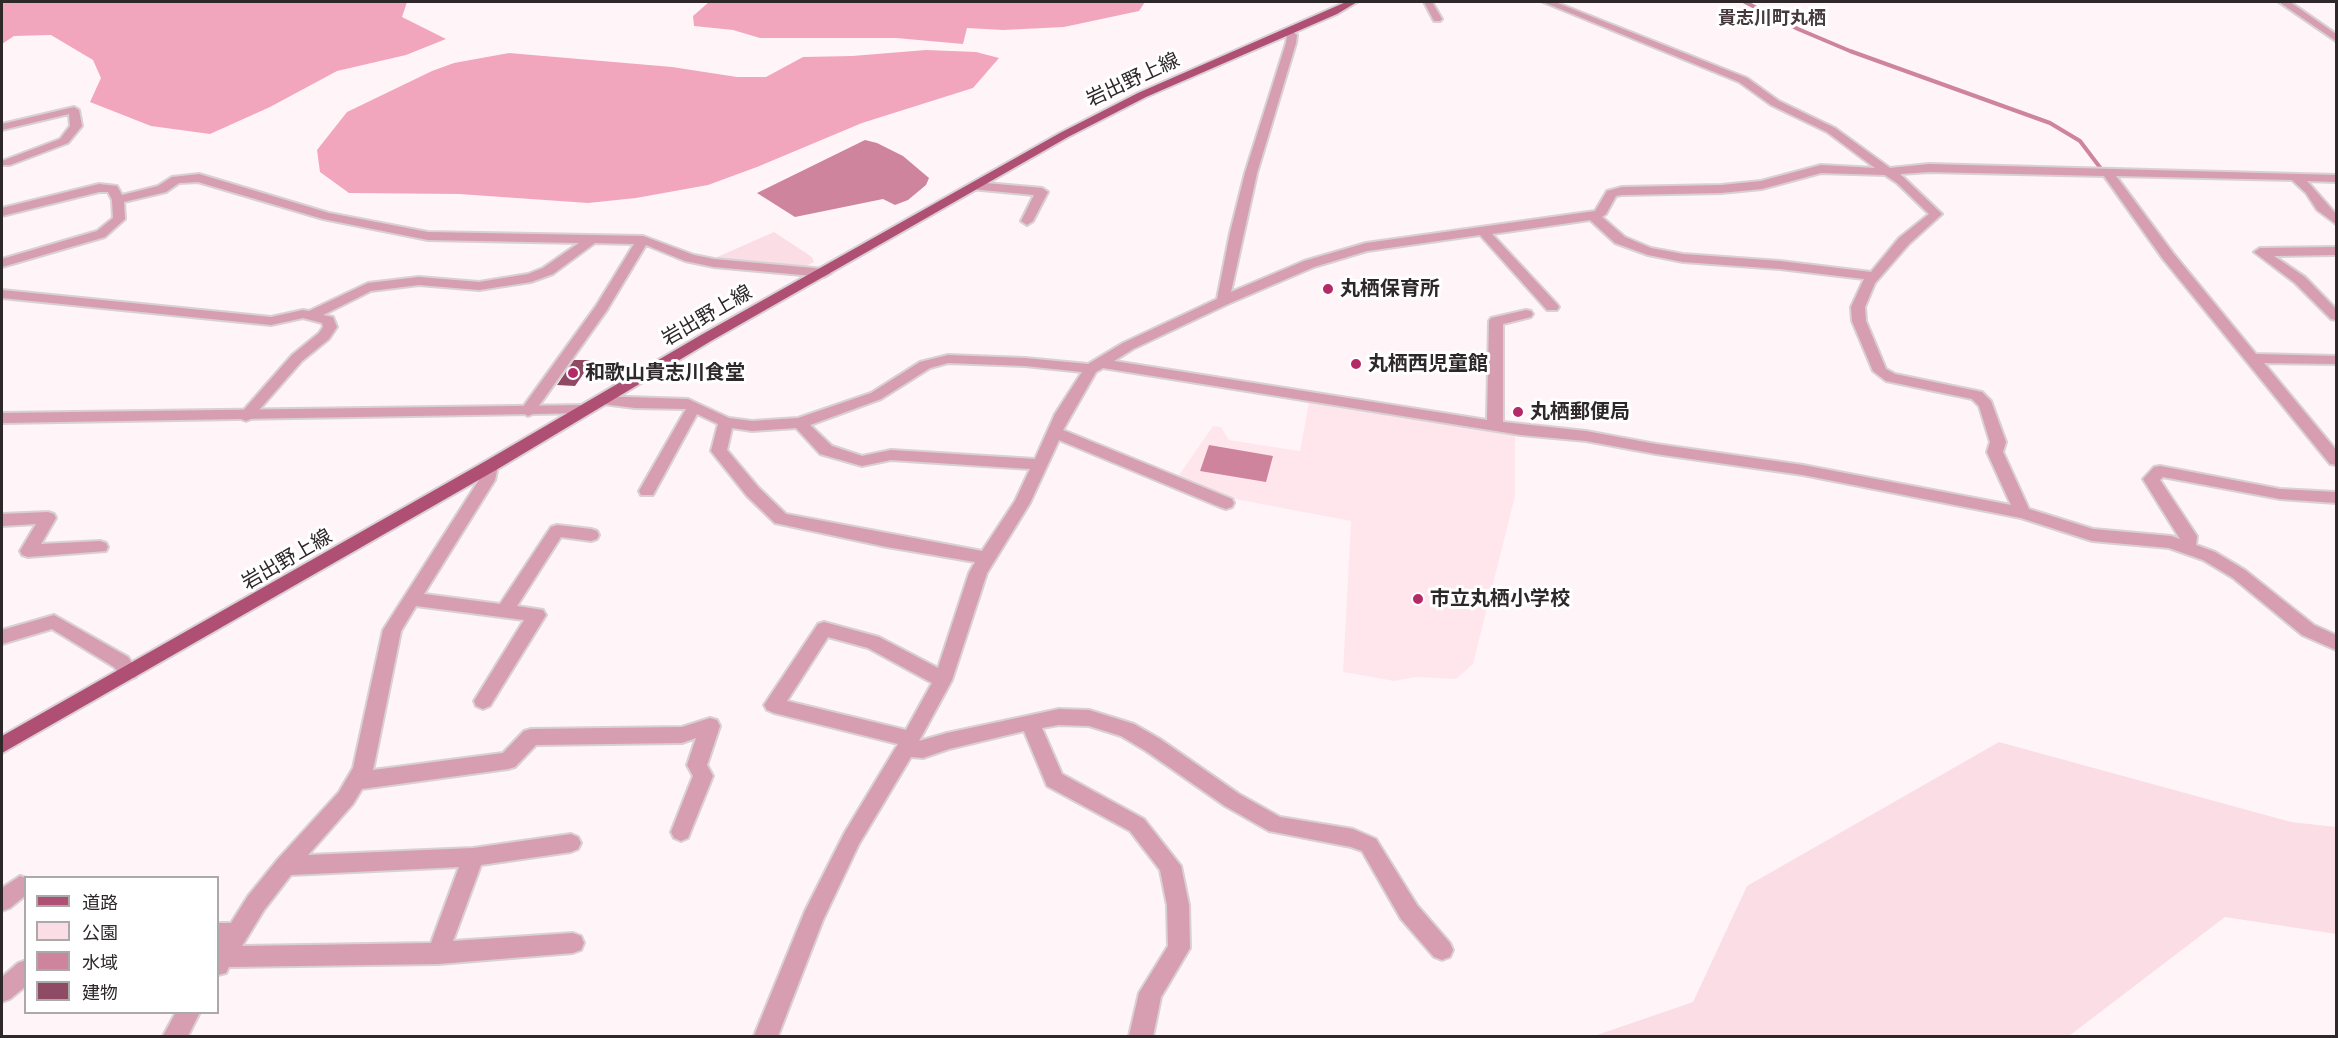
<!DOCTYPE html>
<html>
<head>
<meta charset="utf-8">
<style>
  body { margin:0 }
  #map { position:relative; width:2338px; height:1038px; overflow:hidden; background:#fff5f8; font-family:"Work Sans","Noto Sans JP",sans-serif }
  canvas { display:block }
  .frame { position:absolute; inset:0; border:3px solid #2e282a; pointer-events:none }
  .legend { position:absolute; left:24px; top:876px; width:195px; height:138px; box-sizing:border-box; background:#fff; border:2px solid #aba9aa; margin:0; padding:8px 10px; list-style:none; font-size:18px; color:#2e282a }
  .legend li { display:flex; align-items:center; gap:12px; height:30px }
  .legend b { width:30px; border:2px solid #aba9aa }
</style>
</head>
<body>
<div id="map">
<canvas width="2338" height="1038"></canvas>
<div class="frame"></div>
<ul class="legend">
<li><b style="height:8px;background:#b04f74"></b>道路</li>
<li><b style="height:16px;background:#fbdde6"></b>公園</li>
<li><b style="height:16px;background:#cd849c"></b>水域</li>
<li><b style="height:16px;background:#8e4b63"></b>建物</li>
</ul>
</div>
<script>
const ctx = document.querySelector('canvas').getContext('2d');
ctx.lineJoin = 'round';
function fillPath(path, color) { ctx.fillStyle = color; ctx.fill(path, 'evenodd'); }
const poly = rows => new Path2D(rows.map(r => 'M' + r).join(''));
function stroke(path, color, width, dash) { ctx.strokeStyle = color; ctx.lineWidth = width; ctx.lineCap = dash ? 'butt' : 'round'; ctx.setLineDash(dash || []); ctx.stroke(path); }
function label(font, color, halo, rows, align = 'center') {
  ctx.font = font + ' "Work Sans","Noto Sans JP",sans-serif'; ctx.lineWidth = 6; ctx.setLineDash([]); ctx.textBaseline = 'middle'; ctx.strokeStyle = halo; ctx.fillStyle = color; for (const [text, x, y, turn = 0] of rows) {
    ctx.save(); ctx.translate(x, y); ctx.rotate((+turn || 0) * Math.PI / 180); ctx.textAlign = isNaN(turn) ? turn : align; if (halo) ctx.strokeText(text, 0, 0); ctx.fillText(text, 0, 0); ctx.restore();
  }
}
const built = poly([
  [1309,402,1515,433,1515,496,1473,664,1456,679,1416,677,1394,681,1343,672,1351,521,1219,496,1177,478,1213,426,1221,427,1229,440,1300,451]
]);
const green = poly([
  [774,232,812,257,814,262,804,267,715,258],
  [1999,742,2291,822,2336,827,2336,934,2225,917,2069,1036,1594,1036,1693,1002,1747,886]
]);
const forest = poly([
  [2,2,407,2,402,17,446,39,406,55,337,71,270,107,210,134,151,126,90,102,101,78,93,60,51,35,14,36,2,44],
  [709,2,1145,2,1139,11,1064,27,1003,30,967,28,963,44,896,38,760,38,733,30,694,26,693,16],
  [926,50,976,52,999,58,973,88,862,123,757,167,708,185,636,198,588,203,459,194,349,193,320,172,317,150,347,112,432,71,454,63,509,53,672,67,737,77,766,77,803,57,852,56]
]);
const water = poly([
  [865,140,877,143,903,156,929,178,926,185,908,200,895,205,883,199,795,217,757,193],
  [1209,445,1273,456,1266,482,1200,471]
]);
const stream = poly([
  [1745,2,1798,29,1850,51,2050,123,2080,141,2105,174]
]);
const building = poly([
  [574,360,593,360,575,386,557,385]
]);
const minor = poly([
  [1424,2,1432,2,1442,19,1440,21,1434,21,1424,2],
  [1543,2,1555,2,1747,78,1779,101,1835,128,1890,168,1929,164,2336,175,2336,182,2307,181,2336,214,2336,224,2317,210,2306,193,2292,180,2116,176,2173,253,2256,354,2336,356,2336,364,2264,363,2336,450,2336,465,2330,464,2163,259,2104,176,1929,172,1900,174,1942,214,1909,244,1875,283,1865,307,1866,321,1886,369,1895,374,1982,392,1991,401,2006,442,2003,452,2029,509,2093,529,2171,536,2180,539,2143,479,2154,467,2160,466,2280,489,2336,492,2336,503,2280,499,2163,477,2160,480,2197,536,2196,545,2215,552,2245,570,2314,625,2336,635,2336,650,2302,635,2233,578,2203,560,2169,548,2092,541,2021,518,1803,475,1656,454,1586,441,1521,435,1103,368,1096,372,1063,430,1232,499,1234,503,1232,507,1226,509,1220,507,1059,440,1030,503,987,573,952,680,919,741,947,733,1059,709,1089,710,1134,724,1160,739,1239,794,1280,817,1353,829,1376,839,1417,905,1450,943,1453,950,1450,957,1442,960,1434,957,1401,919,1362,851,1351,847,1269,831,1225,806,1146,751,1121,736,1089,726,1059,725,1042,728,1062,774,1144,819,1181,866,1189,905,1190,948,1161,997,1153,1036,1129,1036,1139,993,1168,946,1167,905,1160,870,1130,831,1047,786,1024,731,949,749,923,758,911,757,859,844,823,920,778,1036,754,1036,805,911,845,832,898,744,774,713,767,710,764,705,818,624,824,622,879,637,938,668,969,573,975,562,887,547,775,523,747,496,711,451,718,424,697,414,653,495,641,495,639,491,686,409,635,408,603,404,596,399,598,396,688,399,729,418,752,421,798,418,871,393,920,362,948,355,1025,358,1088,364,1123,343,1217,299,1230,233,1245,173,1286,43,1287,36,1283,31,1288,28,1297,35,1296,43,1257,173,1231,292,1304,261,1366,243,1595,211,1607,191,1622,187,1721,185,1761,181,1821,165,1875,168,1827,132,1771,105,1739,82,1543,2],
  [1821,173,1885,175,1897,183,1929,214,1899,238,1871,272,1780,261,1683,254,1651,248,1625,237,1602,217,1606,214,1616,196,1622,195,1721,193,1762,189,1821,173],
  [1590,220,1615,243,1648,255,1683,262,1780,269,1864,279,1851,307,1852,321,1873,371,1886,381,1972,399,1979,406,1990,442,1987,452,2011,505,1803,465,1656,444,1586,431,1503,422,1503,324,1531,317,1533,314,1531,311,1526,310,1491,318,1489,321,1487,420,1114,361,1133,349,1228,304,1314,267,1367,251,1480,235,1547,310,1557,310,1559,307,1557,304,1492,234,1590,220],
  [948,363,1025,366,1082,372,1055,414,1035,459,891,450,862,456,832,446,810,425,881,399,930,368,948,363],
  [732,428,752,431,796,428,820,454,862,466,891,460,1030,469,1015,501,982,551,786,514,759,488,727,450,732,428],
  [828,637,868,648,932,683,906,730,787,701,828,637],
  [2279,2,2290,2,2336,34,2336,41,2279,2],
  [74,107,79,110,82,126,68,143,10,165,2,165,2,161,60,139,70,126,69,114,2,130,2,124,74,107],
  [199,174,329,213,428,232,643,236,694,255,714,259,824,269,831,273,824,277,714,267,685,261,646,245,607,310,533,414,528,416,520,411,596,306,634,244,595,243,553,274,531,282,479,290,419,285,371,291,323,315,333,317,337,327,329,339,302,361,251,419,246,421,241,419,238,416,241,413,292,355,319,333,323,327,322,323,303,318,271,325,2,298,2,290,271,317,303,310,309,311,368,283,419,277,479,282,528,274,543,268,579,243,428,240,323,219,198,182,179,183,166,192,124,202,125,219,105,237,2,267,2,259,97,231,113,218,112,200,108,192,99,192,2,216,2,208,99,184,117,186,122,195,158,186,172,177,199,174],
  [975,182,1042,188,1048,192,1033,221,1027,225,1021,221,1034,195,971,189,969,186,975,182],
  [2336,247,2336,255,2274,256,2305,277,2336,309,2336,320,2331,319,2295,283,2254,252,2260,248,2336,247],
  [490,461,496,462,498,466,495,480,424,594,500,604,551,527,557,525,591,529,597,531,599,535,597,539,591,541,561,537,517,606,543,610,546,615,490,706,483,709,476,706,474,701,524,620,416,606,401,631,373,770,503,753,524,731,531,729,682,727,710,718,717,720,720,726,707,765,713,776,688,838,681,841,674,838,671,832,693,776,687,765,696,738,682,743,536,745,515,767,508,769,362,789,353,804,308,855,473,848,571,834,578,837,581,843,578,849,571,852,481,865,453,941,573,933,581,936,584,943,581,950,573,953,438,964,229,967,226,973,218,975,218,923,231,923,248,896,278,859,339,792,353,768,383,630,479,480,484,462,490,461],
  [459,867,431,943,242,946,264,910,291,875,459,867],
  [48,512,54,514,56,518,41,544,100,541,106,543,108,547,106,551,28,557,22,555,20,551,36,524,2,526,2,514,48,512],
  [54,615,128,657,138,672,136,677,129,679,122,677,114,667,52,629,2,644,2,630,54,615],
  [20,876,26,878,26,895,10,908,2,911,2,888,20,876],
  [26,960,26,986,10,999,2,1002,2,977,18,963,26,960],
  [176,1012,200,1012,188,1036,163,1036,176,1012]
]);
const tertiary = poly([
  [585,405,590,407,593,410,590,413,2,423,2,413,585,405]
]);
const primary = poly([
  [1346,2,1357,2,1337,14,1146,97,1068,137,711,341,496,470,2,753,2,736,484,462,701,335,1060,133,1138,93,1346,2]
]);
const markers = [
  [1328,289,6,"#b42a68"],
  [1356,364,6,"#b42a68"],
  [573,373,6,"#b42a68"],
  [1518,412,6,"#b42a68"],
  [1418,599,6,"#b42a68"]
];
const farQuarternames = [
  ["貴志川町丸栖",1772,19]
];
const streetNames = [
  ["岩出野上線",1133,80,-25],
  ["岩出野上線",707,316,-30],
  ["岩出野上線",287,560,-30]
];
const poiNames = [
  ["丸栖保育所",1340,289],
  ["丸栖西児童館",1368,364],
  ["和歌山貴志川食堂",585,373],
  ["丸栖郵便局",1530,412],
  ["市立丸栖小学校",1430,599]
];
fillPath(built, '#ffe6ed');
fillPath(green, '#fbdde6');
fillPath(forest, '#f2a6be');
fillPath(water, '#cd849c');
stroke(stream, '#cd849c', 4);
fillPath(building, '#8e4b63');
stroke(minor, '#d9d0d3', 4);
stroke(tertiary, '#d9d0d3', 4);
stroke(primary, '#d9d0d3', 4);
fillPath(minor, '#d69eb0');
fillPath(tertiary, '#d69eb0');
fillPath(primary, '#b04f74');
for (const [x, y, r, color] of markers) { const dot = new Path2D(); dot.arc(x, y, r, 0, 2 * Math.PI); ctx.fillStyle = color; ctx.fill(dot); stroke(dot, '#fff', 2); }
label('bold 18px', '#45393c', '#fff', farQuarternames);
label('20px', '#2e282a', '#fff', streetNames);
label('bold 20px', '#2e282a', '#fff', poiNames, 'left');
</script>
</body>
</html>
